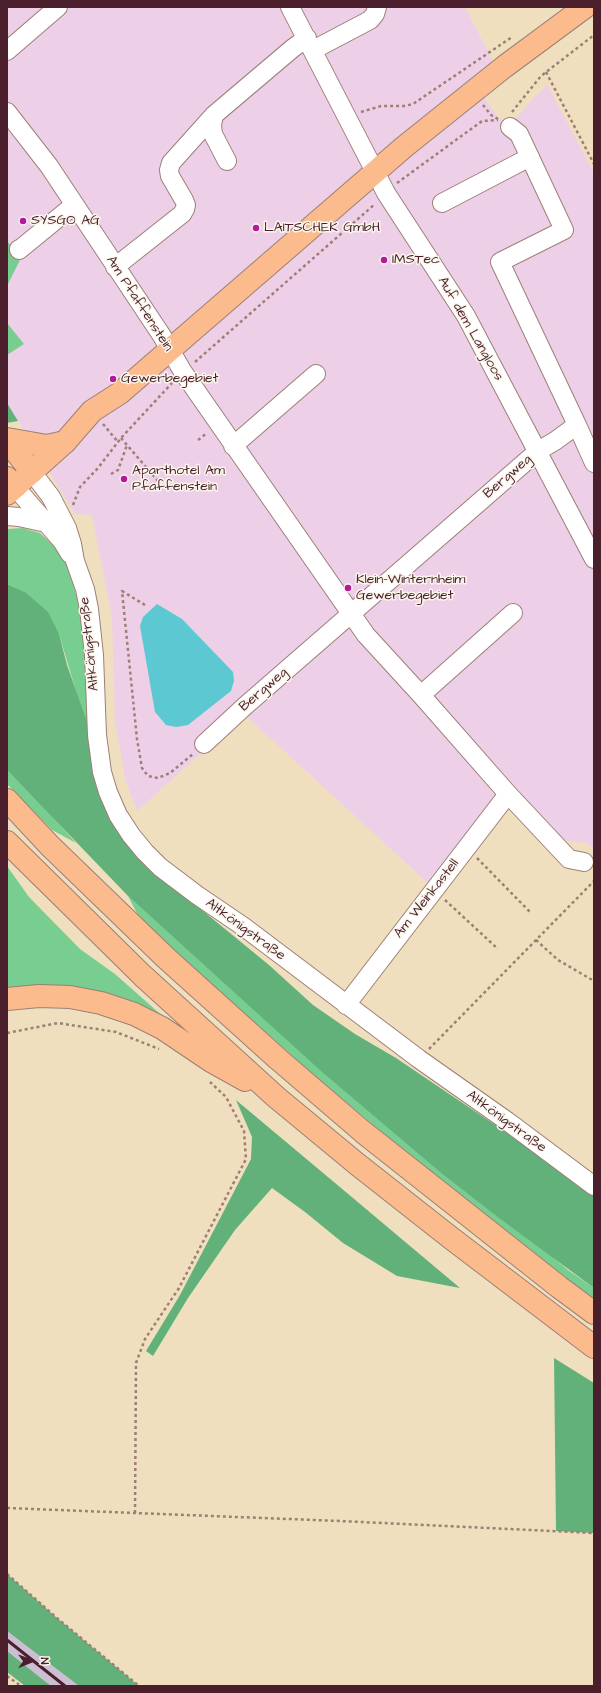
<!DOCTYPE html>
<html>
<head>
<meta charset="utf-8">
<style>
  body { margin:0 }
  #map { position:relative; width:601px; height:1693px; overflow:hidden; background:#f0dfbf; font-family:"Architects Daughter",sans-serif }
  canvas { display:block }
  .frame { position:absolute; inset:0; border:8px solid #4a1f2b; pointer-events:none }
  .north { position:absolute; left:12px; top:1641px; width:40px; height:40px; -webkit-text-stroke:3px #fbf7ec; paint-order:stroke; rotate:89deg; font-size:11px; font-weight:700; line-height:16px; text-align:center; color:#4a1f2b }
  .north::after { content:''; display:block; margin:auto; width:14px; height:18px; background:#4a1f2b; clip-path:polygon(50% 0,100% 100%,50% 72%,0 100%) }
</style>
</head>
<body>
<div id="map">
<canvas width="601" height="1693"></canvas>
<div class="frame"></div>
<div class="north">N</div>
</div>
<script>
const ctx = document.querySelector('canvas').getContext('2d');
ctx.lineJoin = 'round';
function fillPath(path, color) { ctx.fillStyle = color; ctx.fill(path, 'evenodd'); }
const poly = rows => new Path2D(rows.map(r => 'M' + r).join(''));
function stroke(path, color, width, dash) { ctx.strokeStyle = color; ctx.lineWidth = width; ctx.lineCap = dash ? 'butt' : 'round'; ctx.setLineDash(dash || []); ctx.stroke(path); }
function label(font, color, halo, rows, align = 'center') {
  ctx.font = font + ' "Architects Daughter",sans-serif'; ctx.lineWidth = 3; ctx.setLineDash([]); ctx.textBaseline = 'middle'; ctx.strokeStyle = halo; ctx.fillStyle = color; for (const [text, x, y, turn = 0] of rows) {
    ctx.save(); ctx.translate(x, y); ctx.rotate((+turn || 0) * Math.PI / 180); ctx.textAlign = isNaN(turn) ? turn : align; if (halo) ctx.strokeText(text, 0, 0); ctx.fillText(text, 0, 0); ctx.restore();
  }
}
const built = poly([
  [7,7,465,7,494,63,472,81,504,125,515,119,547,84,594,173,594,850,587,843,556,839,505,782,430,885,244,714,137,811,126,782,115,723,112,617,92,515,75,514,7,403]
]);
const industrial = poly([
  [7,1631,79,1686,51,1686,7,1651]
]);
const green = poly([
  [7,241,21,258,7,286],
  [7,323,24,344,7,355],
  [22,528,40,533,53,545,69,565,84,629,92,745,59,634,25,592,7,584,7,529],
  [7,770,49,813,76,843,52,830,7,784],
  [7,866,29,897,80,949,115,974,166,1019,7,993],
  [128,896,208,968,568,1270,594,1288,594,1299,496,1224,390,1139,314,1075,141,921]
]);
const forest = poly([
  [7,403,18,421,7,423],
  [7,584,25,592,48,612,59,634,67,665,86,719,111,816,128,846,153,870,269,965,313,1005,355,1034,396,1058,544,1158,594,1196,594,1288,499,1218,440,1172,321,1071,128,896,7,770],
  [236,1100,347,1193,460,1288,397,1276,343,1243,305,1212,272,1188,235,1230,188,1298,153,1356,146,1351,180,1295,251,1159,252,1137],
  [554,1358,594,1383,594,1533,556,1531],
  [7,1574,57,1618,139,1686,79,1686,7,1631],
  [7,1651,51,1686,25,1686,7,1672]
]);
const water = poly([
  [157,604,182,619,233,672,234,681,231,691,188,725,176,727,166,725,155,712,140,626,143,617]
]);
const path = poly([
  [546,72,594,164],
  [483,105,491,115,498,119],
  [361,112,381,106,404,106,413,104,512,37],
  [512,112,541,76,594,35],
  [397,183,482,121,498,120],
  [195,362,375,204],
  [103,424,118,442],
  [121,438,158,481,153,485],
  [198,440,207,433],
  [111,474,118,470,127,445],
  [73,505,80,487,98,468,121,438,172,383],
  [145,605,122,591,137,739,142,768,148,776,158,778,170,773,193,754],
  [477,858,531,913],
  [445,900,498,949],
  [536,940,558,960,594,981],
  [7,1033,58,1023,116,1032,159,1049],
  [429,1049,594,881],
  [7,1508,340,1521,594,1533],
  [135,1513,136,1363,145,1339,179,1288,246,1159,244,1131,226,1097,210,1082],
  [7,1574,57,1618,139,1686],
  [7,1676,21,1686]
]);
const minor = poly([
  [290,7,386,193,466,316,594,559],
  [313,50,370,20,375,14,377,7],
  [7,51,58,7],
  [7,112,49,166,162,336,183,372,366,635,421,695,508,794,569,859,584,862],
  [227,161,213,134,212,125,214,115,293,48,307,38],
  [442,203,530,157],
  [19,249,19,250,74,205],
  [115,267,182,214,185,209,186,205,184,200,170,176,169,170,171,163,214,115],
  [577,425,594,463],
  [233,446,316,374],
  [32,472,51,497,67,528,72,544,75,561,85,589,89,609,94,655,97,735,102,772,108,792,118,815,131,835,145,852,160,867,197,895,244,927,419,1059,507,1121,594,1186],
  [15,487,62,541,70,554],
  [7,516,19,517,46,523],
  [421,695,513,613],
  [204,744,245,706,538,451,555,441,577,425,500,262,564,230,519,134,510,127],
  [346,1005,508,794]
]);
const major = poly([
  [7,494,65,442,92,411,120,393,404,147,504,67,585,7]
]);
const highway = poly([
  [7,439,47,446,65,442],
  [7,441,32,472],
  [7,478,15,487],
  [7,800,50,846,166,958,278,1059,363,1132,559,1287,594,1313],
  [7,842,143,976,276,1097,357,1164,451,1238,594,1347],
  [7,999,39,996,70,997,101,1003,134,1014,162,1028,211,1061,245,1080]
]);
const rail = poly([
  [7,1640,65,1686]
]);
const markers = [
  [23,221,4,"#b5179e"],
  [256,228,4,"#b5179e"],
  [384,260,4,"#b5179e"],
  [113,379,4,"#b5179e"],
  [124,479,4,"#b5179e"],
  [348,588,4,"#b5179e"]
];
const poiNames = [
  ["SYSGO AG",31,221],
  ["LAITSCHEK GmbH",264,228],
  ["IMSTec",392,260],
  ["Gewerbegebiet",121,379],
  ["Aparthotel Am",132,471],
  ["Pfaffenstein",132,487],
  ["Klein-Winternheim",356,580],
  ["Gewerbegebiet",356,596]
];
const streetNames = [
  ["Am Pfaffenstein",139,304,57],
  ["Auf dem Langloos",470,329,60],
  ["Bergweg",508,477,-41],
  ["Altkönigstraße",90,644,-96],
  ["Bergweg",264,690,-41],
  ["Am Weinkastell",427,899,-52],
  ["Altkönigstraße",245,930,36],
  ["Altkönigstraße",506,1122,36]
];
fillPath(built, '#edd0e8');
fillPath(industrial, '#ccbed4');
fillPath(green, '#78ce91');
fillPath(forest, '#62b17b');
fillPath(water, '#5cc9d2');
stroke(minor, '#9d7f75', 20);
stroke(major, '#9d7f75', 24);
stroke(highway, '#9d7f75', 24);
stroke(path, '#9d7f75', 2.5, [3, 3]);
stroke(minor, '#fff', 18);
stroke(major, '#fbbb8d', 22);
stroke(highway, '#fbbb8d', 22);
stroke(rail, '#4a1f2b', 3);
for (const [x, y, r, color] of markers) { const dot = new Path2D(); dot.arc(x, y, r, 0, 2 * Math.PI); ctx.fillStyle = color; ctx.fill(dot); stroke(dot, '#fbf7ec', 1.5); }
label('14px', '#4a1f2b', '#fbf7ec', poiNames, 'left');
label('14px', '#4a1f2b', '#fbf7ec', streetNames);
</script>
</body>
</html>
